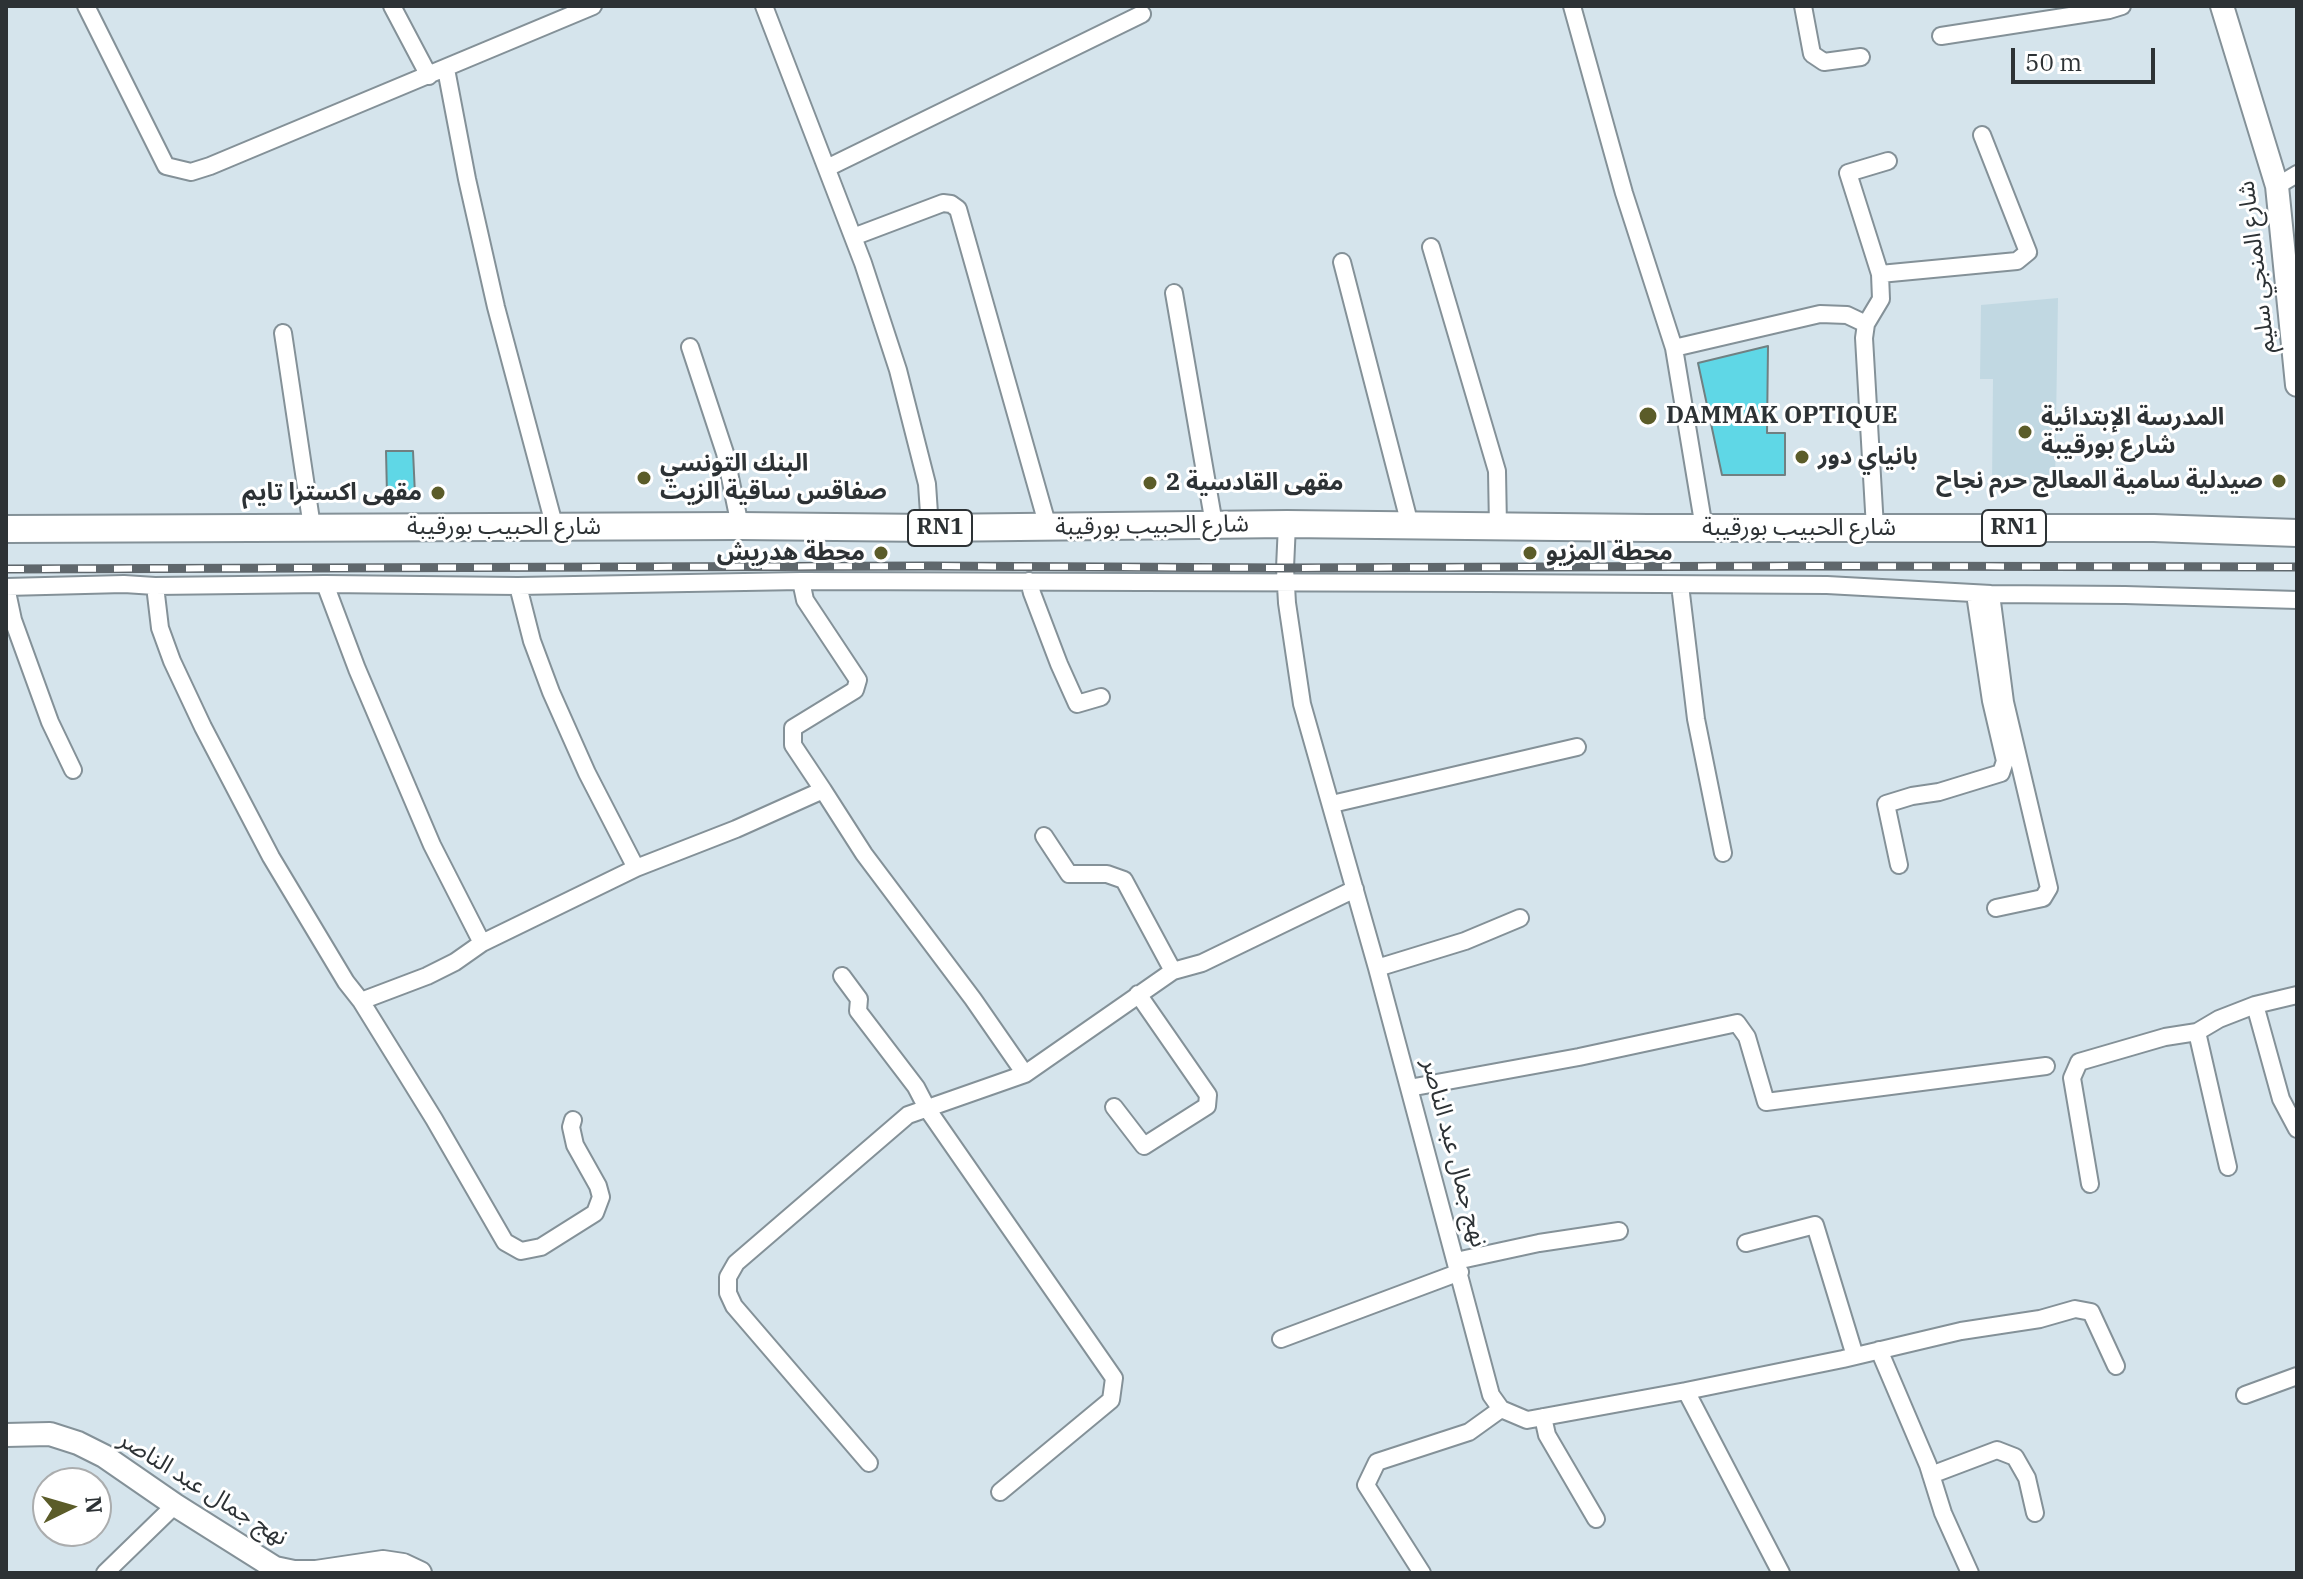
<!DOCTYPE html>
<html>
<head>
<meta charset="utf-8">
<style>
  body { margin:0 }
  #map { position:relative; width:2303px; height:1579px; overflow:hidden; background:#d5e4ec; font-family:"IBM Plex Serif",serif }
  canvas { display:block }
  .frame { position:absolute; inset:0; border:8px solid #2d3235; pointer-events:none }
  .north { position:absolute; left:32px; top:1467px; width:80px; height:80px; box-sizing:border-box; background:#fff; border:2px solid #abadae; border-radius:50%; rotate:85deg; font-size:22px; font-weight:700; line-height:32px; text-align:center; color:#2d3235 }
  .north::after { content:''; display:block; margin:auto; width:28px; height:36px; background:#5b5c29; clip-path:polygon(50% 0,100% 100%,50% 72%,0 100%) }
  .scale { position:absolute; left:2011px; top:48px; width:144px; height:36px; box-sizing:border-box; border:4px solid #2d3235; border-top:0; padding-left:10px; font-size:24px; line-height:28px; white-space:nowrap; color:#2d3235; -webkit-text-stroke:6px #fff; paint-order:stroke }
</style>
</head>
<body>
<div id="map">
<canvas width="2303" height="1579"></canvas>
<div class="frame"></div>
<div class="north">N</div>
<div class="scale">50 m</div>
</div>
<script>
const ctx = document.querySelector('canvas').getContext('2d');
ctx.lineJoin = 'round';
function fillPath(path, color) { ctx.fillStyle = color; ctx.fill(path, 'evenodd'); }
const poly = rows => new Path2D(rows.map(r => 'M' + r).join(''));
function stroke(path, color, width, dash) { ctx.strokeStyle = color; ctx.lineWidth = width; ctx.lineCap = dash ? 'butt' : 'round'; ctx.setLineDash(dash || []); ctx.stroke(path); }
function label(font, color, halo, rows, align = 'center') {
  ctx.font = font + ' "IBM Plex Serif","Noto Sans Arabic",serif'; ctx.lineWidth = 6; ctx.setLineDash([]); ctx.textBaseline = 'middle'; ctx.strokeStyle = halo; ctx.fillStyle = color; for (const [text, x, y, turn = 0] of rows) {
    ctx.save(); ctx.translate(x, y); ctx.rotate((+turn || 0) * Math.PI / 180); ctx.textAlign = isNaN(turn) ? turn : align; if (halo) ctx.strokeText(text, 0, 0); ctx.fillText(text, 0, 0); ctx.restore();
  }
}
const built = poly([
  [2058,298,2055,486,1992,486,1993,379,1980,379,1981,305]
]);
const building = poly([
  [1768,346,1767,433,1785,433,1785,475,1722,475,1698,363,1768,346],
  [386,451,413,451,415,495,387,495,386,451]
]);
const street = poly([
  [86,6,166,166,191,172,210,166,593,6],
  [392,6,429,76],
  [764,6,863,263,898,370,927,484,930,528],
  [1572,6,1624,193,1674,348,1704,528],
  [1803,6,1812,54,1824,62,1861,57],
  [1941,36,2109,10,2122,6],
  [446,69,467,179,496,307,555,528],
  [827,168,1142,14],
  [2277,186,2297,174],
  [853,237,943,203,951,204,958,209,1048,527],
  [1431,247,1497,471,1498,527],
  [1342,262,1410,525],
  [1880,274,1848,173,1888,161],
  [1174,293,1214,524],
  [283,333,312,527],
  [690,347,725,453,740,526],
  [1674,348,1820,314,1847,315,1866,324],
  [1287,524,1285,568,1287,603,1302,704,1377,968,1491,1395,1501,1409,1527,1420,1686,1391,1781,1573],
  [1875,528,1864,338,1866,324,1881,299,1880,274,2017,261,2028,252,1982,135],
  [801,581,805,600,858,680,855,690,793,728,793,745,823,790],
  [1029,581,1032,593,1059,664,1077,704,1101,697],
  [325,584,357,669,432,845,482,943],
  [1680,585,1696,719,1723,853],
  [155,586,160,628,172,661,203,727,271,857,346,982,361,1001,427,976,455,962,482,943,636,868,587,773,551,692,532,641,518,586],
  [6,587,124,584,155,586,325,584,518,586,801,581,1487,583,1827,585,1991,594,2125,595,2297,600],
  [6,587,13,620,50,722,73,770],
  [1991,594,2005,702,2049,888,2043,898,1996,908],
  [1332,804,1577,747],
  [1044,836,1069,874,1107,874,1124,880,1173,971],
  [1899,865,1886,804,1912,796,1939,792,2001,773,2005,761,1991,701,1975,594],
  [636,868,736,829,823,790,864,854,973,999,1025,1074],
  [1377,968,1465,941,1520,918],
  [842,976,859,999,858,1011,916,1087,928,1110,1114,1378,1111,1400,1000,1492],
  [361,1001,434,1119,505,1242,521,1251,541,1247,595,1213,601,1197,598,1186,575,1145,571,1127,573,1120],
  [2255,1005,2281,1099,2297,1129],
  [2197,1032,2228,1167],
  [1409,1088,1579,1057,1737,1023,1747,1037,1766,1102,2046,1066],
  [1114,1107,1144,1146,1207,1106,1208,1095,1138,994],
  [2090,1184,2072,1078,2079,1062,2165,1037,2197,1032,2219,1019,2255,1005,2297,995],
  [1746,1243,1815,1225,1855,1356],
  [1456,1261,1539,1243,1619,1231],
  [1281,1339,1460,1272],
  [1879,1350,1928,1465,1943,1513,1970,1573],
  [1686,1391,1843,1359,1961,1331,2040,1319,2075,1309,2091,1312,2116,1366],
  [2245,1395,2297,1376],
  [1543,1417,1547,1435,1596,1519],
  [869,1463,734,1306,728,1293,728,1277,736,1263,908,1115,1025,1074,1173,971,1202,963,1355,889],
  [1931,1475,1997,1450,2015,1457,2027,1478,2035,1513],
  [105,1573,175,1505],
  [1422,1573,1366,1485,1377,1462,1469,1432,1501,1409]
]);
const secondary = poly([
  [2222,6,2277,186,2297,385],
  [6,1435,50,1434,78,1443,104,1456,175,1505,275,1568,294,1572,316,1572,383,1562,403,1565,420,1573]
]);
const primary = poly([
  [6,529,740,526,930,528,1287,524,1648,528,2154,528,2297,533]
]);
const rail = poly([
  [6,569,929,566,1285,568,1804,566,2297,567]
]);
const markers = [
  [1648,416,10,"#5b5c29"],
  [2025,432,8,"#5b5c29"],
  [1802,457,8,"#5b5c29"],
  [644,478,8,"#5b5c29"],
  [2279,481,8,"#5b5c29"],
  [1150,483,8,"#5b5c29"],
  [438,493,8,"#5b5c29"],
  [881,553,8,"#5b5c29"],
  [1530,553,8,"#5b5c29"]
];
const shields = [
  [940,528,64],
  [2014,528,64]
];
const shieldNames = [
  ["RN1",940,528],
  ["RN1",2014,528]
];
const streetNames = [
  ["شارع المنجي سليم",2257,267,-97],
  ["شارع الحبيب بورقيبة",1152,526,-1],
  ["شارع الحبيب بورقيبة",504,527],
  ["شارع الحبيب بورقيبة",1799,528],
  ["نهج جمال عبد الناصر",1454,1153,75],
  ["نهج جمال عبد الناصر",203,1489,32]
];
const poiNames = [
  ["DAMMAK OPTIQUE",1666,416],
  ["المدرسة الإبتدائية",2041,418],
  ["شارع بورقيبة",2041,446],
  ["بانياي دور",1818,457],
  ["البنك التونسي",660,464],
  ["صفاقس ساقية الزيت",660,492],
  ["صيدلية سامية المعالج حرم نجاح",2263,481,"right"],
  ["مقهى القادسية 2",1166,483],
  ["مقهى اكسترا تايم",422,493,"right"],
  ["محطة هدريش",865,553,"right"],
  ["محطة المزيو",1546,553]
];
fillPath(built, '#c1d8e2');
fillPath(building, '#5fd7e6');
stroke(building, '#708082', 2);
stroke(street, '#849198', 20);
stroke(secondary, '#849198', 26);
stroke(primary, '#849198', 30);
stroke(street, '#fff', 16);
stroke(secondary, '#fff', 22);
stroke(primary, '#fff', 26);
stroke(rail, '#5f676c', 9);
stroke(rail, '#fff', 6, [18]);
for (const [x, y, r, color] of markers) { const dot = new Path2D(); dot.arc(x, y, r, 0, 2 * Math.PI); ctx.fillStyle = color; ctx.fill(dot); stroke(dot, '#fff', 3); }
for (const [x, y, w] of shields) { const box = new Path2D(); box.roundRect(x - w / 2, y - 18, w, 36, 6); ctx.fillStyle = '#fff'; ctx.fill(box); stroke(box, '#2d3235', 2); }
label('bold 22px', '#2d3235', null, shieldNames);
label('24px', '#2d3235', '#fff', streetNames);
label('bold 24px', '#2d3235', '#fff', poiNames, 'left');
</script>
</body>
</html>
